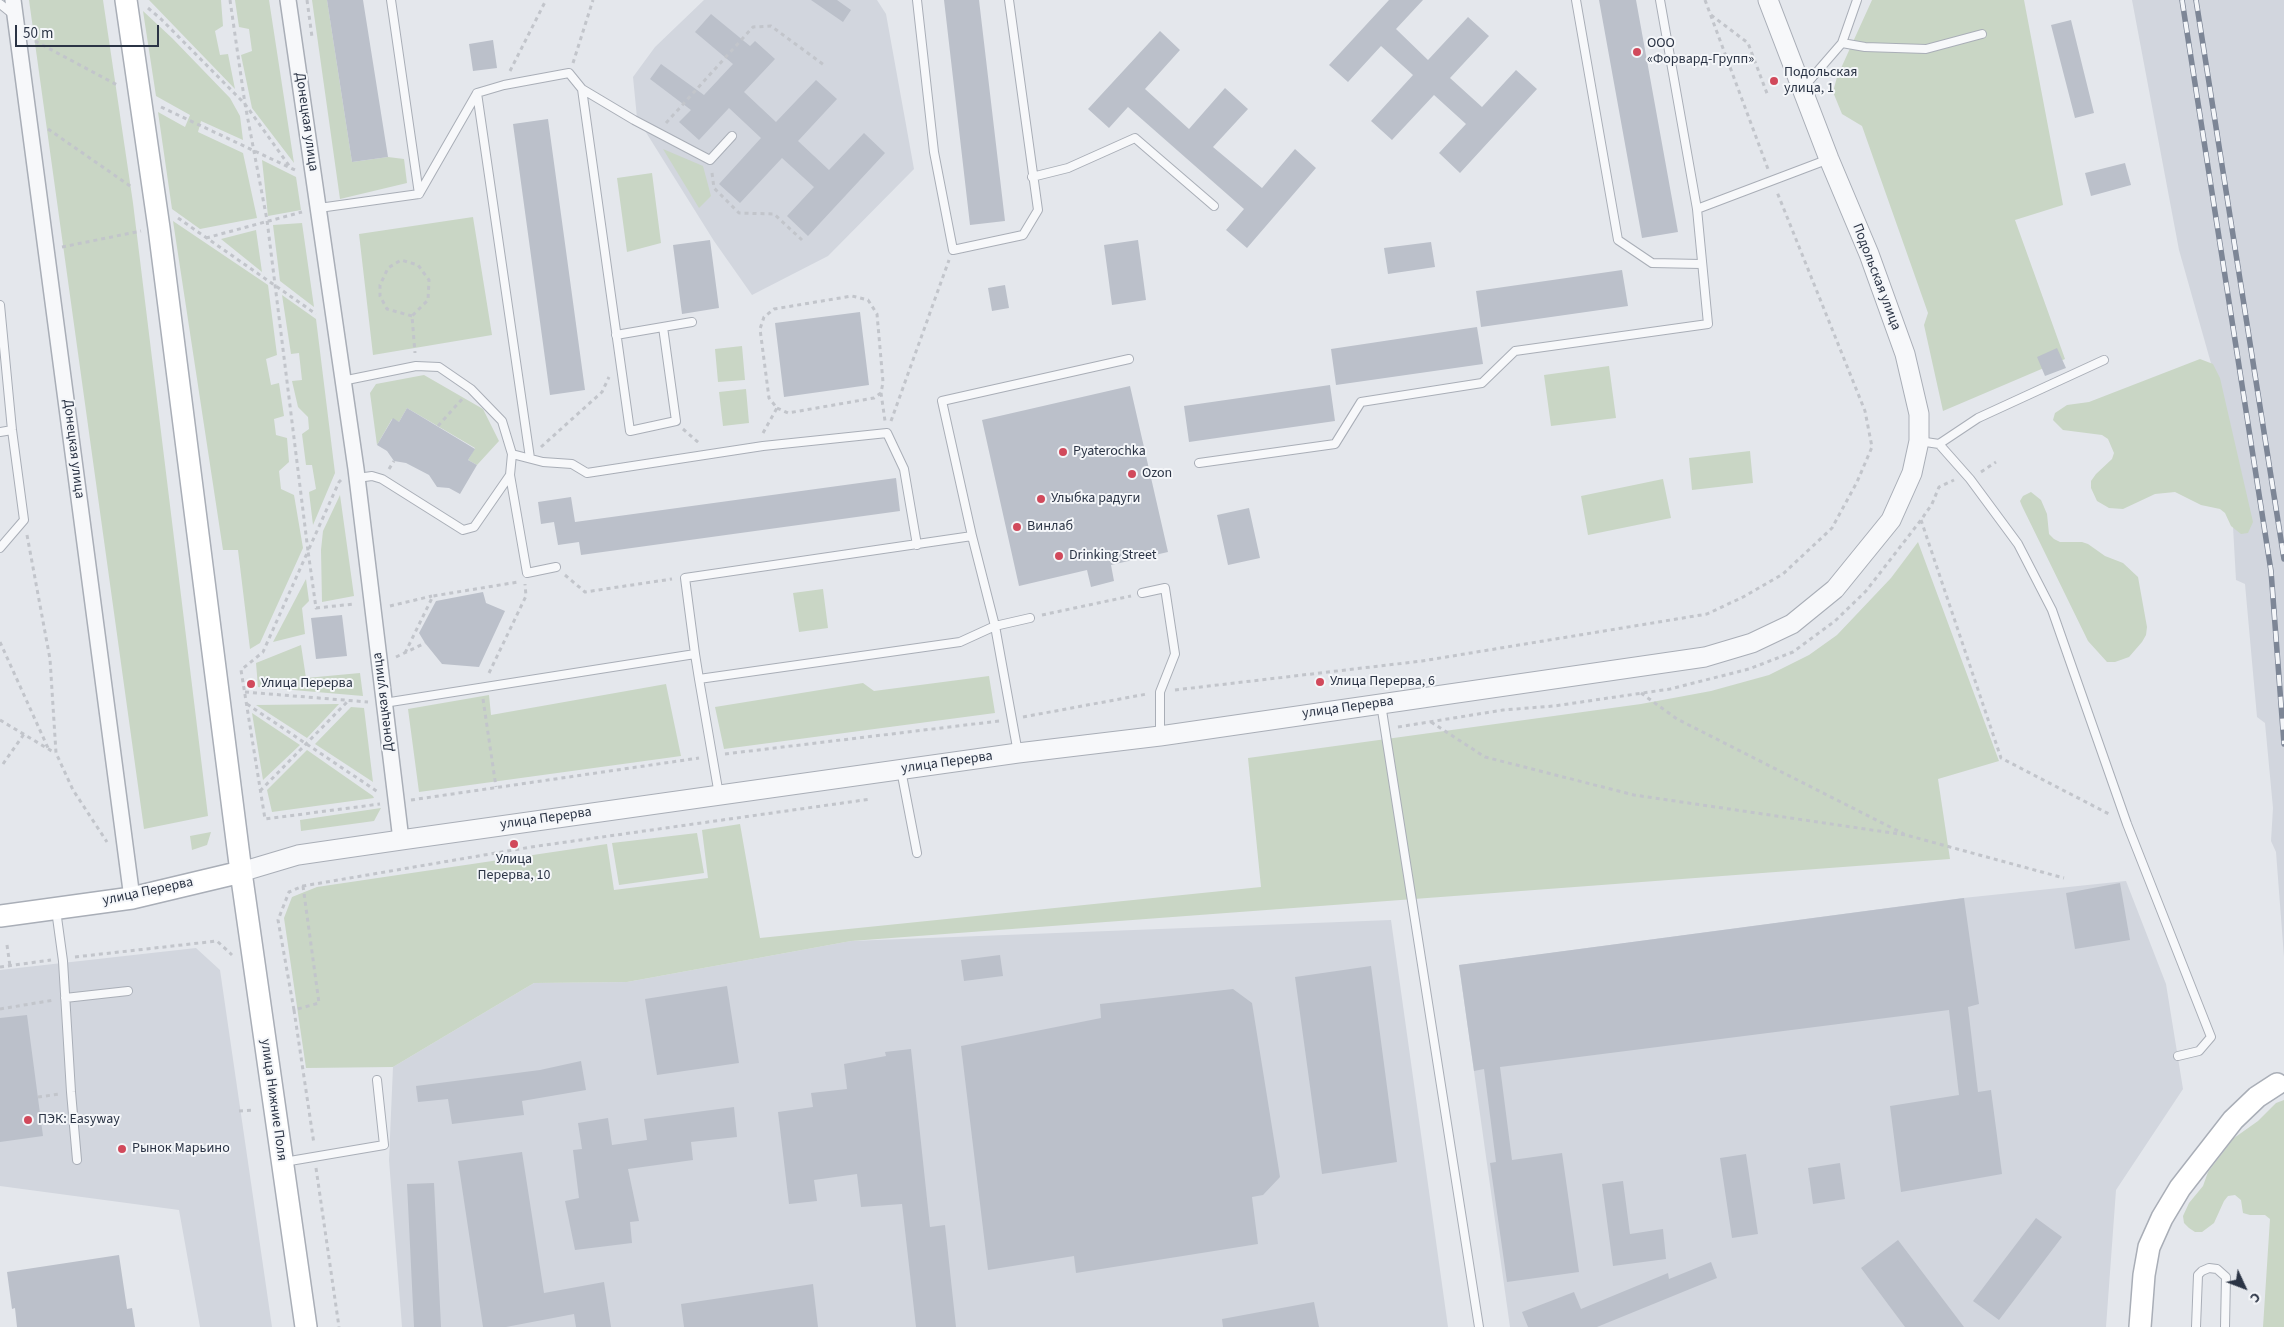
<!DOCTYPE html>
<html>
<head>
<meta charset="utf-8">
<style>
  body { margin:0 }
  #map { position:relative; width:2284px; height:1327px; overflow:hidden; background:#e4e7ec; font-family:"Source Sans 3",sans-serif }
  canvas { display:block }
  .north { position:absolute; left:2219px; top:1262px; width:50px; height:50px; -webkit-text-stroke:4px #f4f6f9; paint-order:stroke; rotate:133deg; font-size:14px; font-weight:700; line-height:20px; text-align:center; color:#2b3445 }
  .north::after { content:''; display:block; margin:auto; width:18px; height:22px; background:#2b3445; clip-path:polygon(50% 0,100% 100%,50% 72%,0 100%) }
  .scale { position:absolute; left:15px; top:25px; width:144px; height:22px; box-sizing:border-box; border:2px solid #2b3445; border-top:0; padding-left:6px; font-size:15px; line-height:18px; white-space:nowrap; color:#2b3445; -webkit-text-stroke:4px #f4f6f9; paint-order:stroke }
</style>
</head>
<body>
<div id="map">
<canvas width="2284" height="1327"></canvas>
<div class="north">С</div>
<div class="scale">50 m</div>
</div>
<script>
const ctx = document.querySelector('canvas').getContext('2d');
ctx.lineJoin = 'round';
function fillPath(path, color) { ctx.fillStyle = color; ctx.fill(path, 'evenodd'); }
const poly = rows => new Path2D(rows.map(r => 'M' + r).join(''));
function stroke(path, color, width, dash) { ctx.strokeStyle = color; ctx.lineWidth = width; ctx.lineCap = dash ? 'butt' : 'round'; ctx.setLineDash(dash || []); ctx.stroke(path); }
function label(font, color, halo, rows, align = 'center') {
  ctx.font = font + ' "Source Sans 3",sans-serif'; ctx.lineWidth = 4; ctx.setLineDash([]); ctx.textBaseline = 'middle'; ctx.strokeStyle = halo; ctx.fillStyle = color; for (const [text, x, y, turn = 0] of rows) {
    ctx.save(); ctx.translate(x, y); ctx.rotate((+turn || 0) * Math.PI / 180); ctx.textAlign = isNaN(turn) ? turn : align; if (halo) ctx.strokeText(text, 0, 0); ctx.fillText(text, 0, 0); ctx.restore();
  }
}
const built = poly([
  [704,0,877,0,886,14,914,169,828,256,752,295,714,241,637,118,633,77,655,47],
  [2132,0,2284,0,2284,957,2276,852,2271,841,2273,808,2265,723,2257,717,2245,584,2236,580,2227,420,2179,250],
  [2126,881,2166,984,2183,1089,2116,1190,2106,1327,1510,1327,1459,965,1963,898],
  [1391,920,1448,1327,402,1327,389,1160,393,1067,534,983,627,982,851,941],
  [196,948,220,970,272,1327,200,1327,179,1210,0,1186,0,970]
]);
const green = poly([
  [29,0,103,0,133,203,208,816,144,829],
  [149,0,221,0,223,26,215,31,220,55,228,54,235,89],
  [235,0,269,0,294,163,252,108,241,55,252,51,249,29,239,27],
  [312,0,327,0,352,162,388,157,404,159,407,183,340,199],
  [1872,0,2024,0,2063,205,2015,220,2065,359,1943,411,1924,325,1928,313,1862,126,1842,114,1833,92,1837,77],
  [143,11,172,38,230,98,240,116,243,140,201,121,198,132,243,153,257,218,200,229,172,209,158,112,185,127,190,115,156,96],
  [663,149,703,166,711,196,699,208],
  [262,160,296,177,301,210,268,216],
  [652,173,661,243,627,252,617,178],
  [473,217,492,335,373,355,359,234],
  [173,221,268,285,277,355,266,359,271,385,279,383,284,416,274,419,276,435,287,438,289,462,279,471,281,489,294,495,303,548,260,643,250,649,238,550,223,550],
  [302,223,314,307,280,281,273,225],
  [256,230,262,272,221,239],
  [282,295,316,319,335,473,313,525,309,492,316,489,312,465,306,465,302,434,309,429,308,417,298,407,292,381,302,380,299,353,291,354],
  [742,346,745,380,718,382,715,349],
  [2200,359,2213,364,2220,378,2253,522,2248,533,2241,534,2231,526,2225,513,2220,509,2201,505,2175,492,2155,494,2123,509,2109,508,2097,501,2091,488,2091,481,2096,474,2112,459,2114,453,2108,439,2102,435,2063,430,2053,420,2055,413,2067,405,2089,402],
  [1609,366,1616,418,1551,426,1544,375],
  [424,375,483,409,499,441,477,465,468,460,475,448,407,408,399,422,392,419,377,445,370,393,376,384],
  [746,389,749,423,723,426,719,392],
  [1750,451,1753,483,1692,490,1689,458],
  [1663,479,1671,518,1588,535,1581,496],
  [2031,492,2041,500,2047,514,2049,534,2054,539,2060,542,2082,542,2088,544,2105,556,2123,563,2138,577,2147,627,2146,635,2142,642,2129,657,2115,662,2107,662,2088,641,2022,506,2020,501,2023,496],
  [340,495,354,596,322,602,321,550,323,531],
  [1918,542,1999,761,1938,779,1950,859,851,941,627,982,534,983,393,1067,306,1068,284,918,292,897,317,887,607,844,614,890,708,878,702,830,740,824,760,938,1261,887,1248,758,1641,704,1711,691,1769,675,1809,655,1837,635,1891,578],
  [306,579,309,601,302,608,305,634,273,642],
  [823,589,828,628,799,632,793,593],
  [301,645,306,678,360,673,363,696,258,687,256,663],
  [989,676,995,713,724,749,715,707,863,683,874,691],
  [666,684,681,756,419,792,408,709,489,695,491,715],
  [339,704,307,738,256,705],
  [351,707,364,708,373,782,315,744],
  [252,713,300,745,263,780],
  [307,750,373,796,374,798,272,812,267,790],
  [381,808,374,821,301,831,300,820],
  [211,832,207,845,192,850,190,836],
  [697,833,704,873,619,885,612,843],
  [2284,1100,2284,1327,2263,1327,2270,1219,2265,1215,2250,1215,2243,1213,2241,1200,2235,1195,2228,1196,2224,1201,2214,1223,2202,1232,2195,1232,2189,1228,2184,1223,2183,1216,2189,1203,2203,1186,2208,1172,2234,1138,2258,1121,2276,1103]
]);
const building = poly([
  [327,0,363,0,388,157,352,162],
  [811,0,837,0,851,10,843,22],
  [944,0,979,0,1005,221,970,225],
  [1389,0,1423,0,1396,29,1428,60,1468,17,1489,36,1450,78,1482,107,1516,70,1537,89,1460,173,1439,153,1466,124,1434,95,1392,140,1371,121,1413,75,1381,46,1348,82,1329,65],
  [1599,0,1636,0,1678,232,1642,238],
  [711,14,750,46,755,41,775,59,744,92,776,122,816,80,837,99,798,141,829,170,864,133,885,153,808,236,787,216,814,187,782,158,740,203,719,184,761,138,729,108,699,140,679,122,691,110,650,79,661,64,704,95,733,64,695,32],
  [2071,20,2094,113,2075,118,2051,25],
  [1160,31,1180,50,1145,89,1189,129,1225,88,1248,109,1213,147,1262,188,1295,149,1316,168,1247,248,1226,230,1244,209,1128,107,1109,128,1088,109],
  [493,40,497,68,473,71,469,44],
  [548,119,585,390,550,395,513,124],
  [2125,163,2131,185,2091,196,2085,173],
  [710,240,719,308,682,314,673,245],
  [1138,240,1146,300,1112,305,1104,245],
  [1431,242,1435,267,1388,274,1384,248],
  [1622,270,1628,306,1481,327,1476,291],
  [1005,285,1009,308,992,311,988,288],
  [860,312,869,385,784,397,775,323],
  [1477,327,1483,364,1336,385,1331,349],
  [2057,348,2066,368,2045,376,2037,357],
  [1330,385,1335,421,1189,442,1184,406],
  [1130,386,1168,552,1111,565,1114,581,1091,587,1087,570,1019,586,982,420],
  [407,408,475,449,468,460,477,465,460,494,449,488,437,487,429,475,406,463,394,461,387,451,377,445,393,418,399,422],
  [896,478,900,511,581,555,579,542,558,545,554,522,541,524,538,502,571,497,575,522],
  [1249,508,1260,558,1228,565,1217,515],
  [483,592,486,603,505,611,479,667,442,664,425,643,419,633,436,601],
  [342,615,347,656,316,659,311,618],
  [2120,883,2130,940,2075,949,2066,893],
  [1964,898,1979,1004,1968,1007,1978,1092,1991,1090,2002,1174,1901,1192,1890,1106,1959,1095,1949,1010,1500,1067,1512,1160,1562,1153,1579,1272,1507,1282,1490,1163,1496,1162,1484,1069,1474,1071,1459,965],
  [1000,955,1003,976,964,981,961,960],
  [1371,966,1397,1162,1322,1174,1295,977],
  [727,986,739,1063,657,1075,645,999],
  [1233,989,1252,1003,1280,1177,1263,1195,1252,1197,1258,1244,1076,1273,1074,1256,988,1270,961,1046,1101,1018,1100,1004],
  [27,1015,43,1136,0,1142,0,1018],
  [911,1049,930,1227,945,1225,956,1327,916,1327,902,1204,861,1207,857,1174,814,1180,817,1201,789,1204,778,1112,813,1107,811,1093,847,1089,844,1064,886,1056,885,1052],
  [581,1061,586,1090,522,1101,524,1115,452,1124,448,1099,418,1102,416,1086,540,1070],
  [734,1107,737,1137,691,1142,693,1160,628,1169,639,1221,630,1222,632,1243,575,1250,565,1201,579,1198,573,1150,582,1149,578,1123,608,1118,612,1145,647,1140,644,1119],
  [522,1152,544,1293,604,1282,611,1327,576,1327,574,1314,506,1327,483,1327,458,1161],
  [1746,1154,1758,1234,1732,1238,1720,1158],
  [1840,1163,1845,1199,1813,1204,1808,1168],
  [1623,1181,1630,1234,1663,1229,1666,1259,1613,1266,1602,1184],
  [434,1183,441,1327,414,1327,407,1184],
  [2036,1218,2062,1237,1999,1320,1973,1301],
  [1898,1240,1964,1327,1905,1327,1861,1268],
  [119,1255,127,1309,132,1308,135,1327,17,1327,15,1308,12,1309,7,1272],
  [1711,1262,1717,1278,1597,1327,1528,1327,1522,1312,1574,1292,1581,1309,1668,1273,1669,1279],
  [813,1284,818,1327,684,1327,681,1304],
  [1314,1302,1319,1327,1223,1327,1222,1319]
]);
const path = poly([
  [230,0,245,104,267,220,308,551,263,652,241,670,265,819,380,804],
  [307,0,312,37],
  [1705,0,1768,169],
  [148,8,161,19,245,104,290,167],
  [1711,15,1748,43,1768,96],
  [35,41,119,86],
  [573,63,593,0],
  [510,71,546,0],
  [161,107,295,170],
  [666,123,753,27,771,26,824,65],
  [48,129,133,188],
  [712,173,714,188,739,213,774,214,802,240],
  [178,218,316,314],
  [206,238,302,212],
  [62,247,141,231],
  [412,316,387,309,380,296,380,285,388,268,401,260,418,265,429,280,428,300,412,316,415,353],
  [777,408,788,413,874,398,881,393],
  [891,421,949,260],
  [438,426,463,398],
  [683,429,699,443],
  [763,433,777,408,769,398,760,329,764,317,774,309,852,296,868,300,877,314,883,382,881,393,885,421],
  [541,447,602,392,609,377],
  [389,469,394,461],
  [1981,472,1996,462],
  [341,480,339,482,308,551,316,608,354,604],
  [1921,520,2001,758,2109,814],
  [27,535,50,659,56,753,73,790,107,842],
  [565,575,585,592,672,579],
  [390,606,432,596],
  [1042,615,1131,596],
  [0,642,48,748],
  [405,653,433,596,518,582],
  [396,657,425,643],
  [489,673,526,596,525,584],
  [1175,690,1422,661,1707,614,1743,597,1783,574,1832,528,1857,482,1872,447,1865,411,1777,192],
  [245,692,368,702],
  [1641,693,1677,719,1904,834],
  [483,699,496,787],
  [247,704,378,792],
  [1023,717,1147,694],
  [0,720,55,753],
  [1431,722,1485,757,1634,795,1906,835,2064,878],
  [1398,727,1503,710,1554,706,1670,689,1749,669,1793,652,1835,621,1866,591,1921,520,1932,504,1939,487,1954,480],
  [725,754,999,721],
  [3,764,24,734],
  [260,791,348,701],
  [411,800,699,758],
  [303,886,319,1003,294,1010,314,1144],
  [7,945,10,966],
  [75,957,217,941,232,955],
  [0,967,51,960],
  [0,1009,54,1000],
  [294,1010,278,920,289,892,303,886,531,847,871,799],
  [38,1097,60,1094],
  [239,1111,255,1110],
  [316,1168,339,1327]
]);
const service = poly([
  [917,0,934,152,953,250,1023,235,1038,210,1009,0],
  [1576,0,1618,240,1652,263,1701,264],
  [1660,0,1697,209],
  [0,4,14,15],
  [1842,43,1865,47,1926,49,1982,34],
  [1803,88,1842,43,1857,0],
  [582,89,634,120,710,160,732,136],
  [477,93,530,458],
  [1032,177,1068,168,1135,138,1214,206],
  [419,194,477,93,504,85,569,73,582,89,630,431,676,421,663,327],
  [319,208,419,194,391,0],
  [0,305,12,430,24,520,0,548],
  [616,335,692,322],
  [342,381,416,366,439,367,471,389,502,421,512,454,510,475,474,527,463,530,382,479,372,476,357,478],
  [0,432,12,430],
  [1919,441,1939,444,1970,479,2018,544,2052,610,2127,824,2211,1037,2199,1051,2178,1056],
  [1939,444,1978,418,2104,360],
  [512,454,543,462,572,464,587,473,763,446,887,433,904,469,917,545],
  [1199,463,1335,444,1361,402,1482,383,1515,351,1708,324,1697,209,1829,159],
  [510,475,527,573,556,567],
  [972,536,942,401,1129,359],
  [1142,593,1165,588,1175,654,1160,692,1160,736],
  [695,654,685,578,972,536,995,626,1018,753],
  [384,703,695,654,699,679],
  [1381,704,1479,1327],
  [901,770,917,853],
  [719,795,699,679,960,642,995,626,1030,618],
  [56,910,63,961,71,1092,77,1160],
  [65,998,128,991],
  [284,1162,384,1145,377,1080],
  [2196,1327,2198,1275,2202,1271,2209,1268,2217,1269,2226,1277,2225,1327]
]);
const minor = poly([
  [13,0,132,898],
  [288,0,356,469,401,840]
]);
const tertiary = poly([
  [241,872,298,855,401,840,1018,753,1160,736,1705,657,1752,643,1792,624,1835,589,1891,520,1912,473,1919,441,1919,414,1905,354,1869,254,1829,159,1768,0]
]);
const secondary = poly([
  [126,0,159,228,241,872,306,1327],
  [0,916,132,898,241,872],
  [2140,1327,2144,1275,2149,1247,2162,1218,2180,1188,2233,1120,2257,1097,2277,1084]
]);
const rail = poly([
  [2182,0,2271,571,2284,744],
  [2196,0,2284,559]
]);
const markers = [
  [1637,52,5,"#d1495b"],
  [1774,81,5,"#d1495b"],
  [1063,452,5,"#d1495b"],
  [1132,474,5,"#d1495b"],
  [1041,499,5,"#d1495b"],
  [1017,527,5,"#d1495b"],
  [1059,556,5,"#d1495b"],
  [1320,682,5,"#d1495b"],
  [251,684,5,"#d1495b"],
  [514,844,5,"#d1495b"],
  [28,1120,5,"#d1495b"],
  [122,1149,5,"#d1495b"]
];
const poiNames = [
  ["ООО",1647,44],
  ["«Форвард-Групп»",1647,60],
  ["Подольская",1784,73],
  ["улица, 1",1784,89],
  ["Pyaterochka",1073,452],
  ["Ozon",1142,474],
  ["Улыбка радуги",1051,499],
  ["Винлаб",1027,527],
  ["Drinking Street",1069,556],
  ["Улица Перерва, 6",1330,682],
  ["Улица Перерва",261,684],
  ["Улица",514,860,"center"],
  ["Перерва, 10",514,876,"center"],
  ["ПЭК: Easyway",38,1120],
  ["Рынок Марьино",132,1149]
];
const streetNames = [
  ["Донецкая улица",306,122,82],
  ["Подольская улица",1876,277,69],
  ["Донецкая улица",73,449,83],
  ["Донецкая улица",384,702,-97],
  ["улица Перерва",1348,708,-8],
  ["улица Перерва",947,763,-8],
  ["улица Перерва",546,819,-8],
  ["улица Перерва",148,892,-12],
  ["улица Нижние Поля",273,1100,82]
];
fillPath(built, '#d2d6de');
fillPath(green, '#c9d6c5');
fillPath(building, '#bbc0ca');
stroke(service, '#a9aeb7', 10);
stroke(minor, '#a9aeb7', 18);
stroke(tertiary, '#a9aeb7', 21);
stroke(secondary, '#a9aeb7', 24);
stroke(path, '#c2c5cb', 3, [4, 4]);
stroke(service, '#f7f8fa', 8);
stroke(minor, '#f7f8fa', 15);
stroke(tertiary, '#f7f8fa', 19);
stroke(secondary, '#fff', 21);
stroke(rail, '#7d8696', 5.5);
stroke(rail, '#f4f6f9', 4, [11]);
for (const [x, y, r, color] of markers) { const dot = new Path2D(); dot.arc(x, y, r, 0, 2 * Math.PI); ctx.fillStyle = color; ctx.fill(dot); stroke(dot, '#f4f6f9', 2); }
label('14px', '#2b3445', '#f4f6f9', poiNames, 'left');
label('14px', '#2b3445', '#f4f6f9', streetNames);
</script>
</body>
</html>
